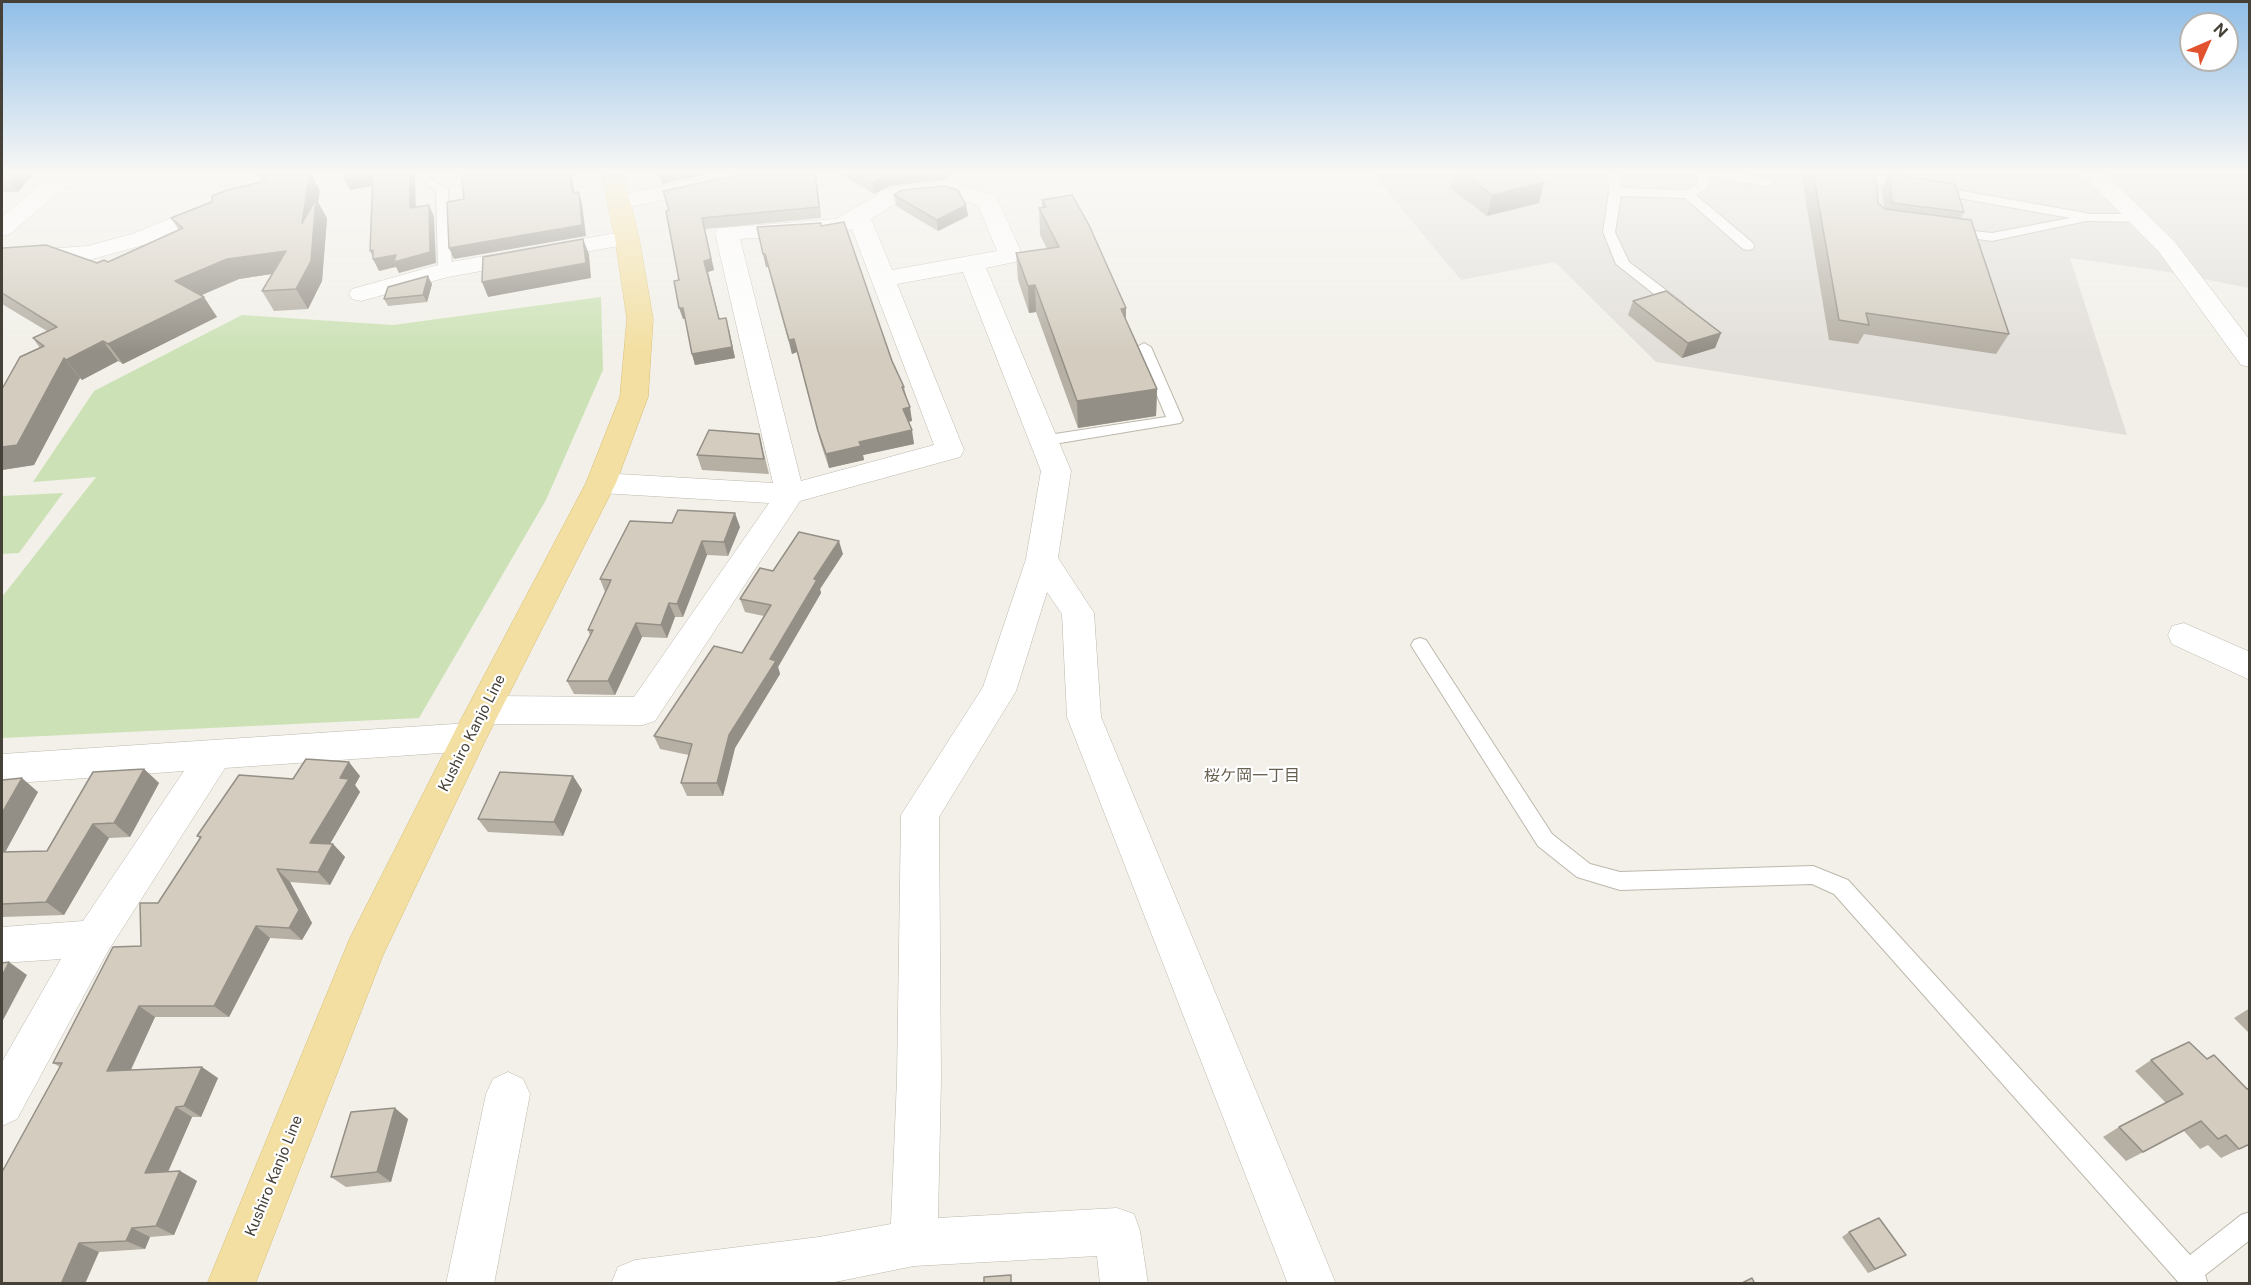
<!DOCTYPE html>
<html>
<head>
<meta charset="utf-8">
<style>
  body { margin:0 }
  #map { position:relative; width:2251px; height:1285px; overflow:hidden; background:#f2f0e9; font-family:"Public Sans",sans-serif }
  canvas { display:block }
  .frame { position:absolute; inset:0; border:3px solid #454138; pointer-events:none }
  .north { position:absolute; left:2179px; top:12px; width:60px; height:60px; box-sizing:border-box; background:#fff; border:2px solid #b5b3af; border-radius:50%; rotate:45deg; font-size:16px; font-weight:700; line-height:24px; text-align:center; color:#454138 }
  .north::after { content:''; display:block; margin:auto; width:21px; height:27px; background:#e3522f; clip-path:polygon(50% 0,100% 100%,50% 72%,0 100%) }
</style>
</head>
<body>
<div id="map">
<canvas width="2251" height="1285"></canvas>
<div class="frame"></div>
<div class="north">N</div>
</div>
<script>
const ctx = document.querySelector('canvas').getContext('2d');
ctx.lineJoin = 'round';
function fillPath(path, color) { ctx.fillStyle = color; ctx.fill(path, 'evenodd'); }
const poly = rows => new Path2D(rows.map(r => 'M' + r).join(''));
function stroke(path, color, width, dash) { ctx.strokeStyle = color; ctx.lineWidth = width; ctx.lineCap = dash ? 'butt' : 'round'; ctx.setLineDash(dash || []); ctx.stroke(path); }
function label(font, color, halo, rows, align = 'center') {
  ctx.font = font + ' "Public Sans","Noto Sans JP",sans-serif'; ctx.lineWidth = 4.5; ctx.setLineDash([]); ctx.textBaseline = 'middle'; ctx.strokeStyle = halo; ctx.fillStyle = color; for (const [text, x, y, turn = 0] of rows) {
    ctx.save(); ctx.translate(x, y); ctx.rotate((+turn || 0) * Math.PI / 180); ctx.textAlign = isNaN(turn) ? turn : align; if (halo) ctx.strokeText(text, 0, 0); ctx.fillText(text, 0, 0); ctx.restore();
  }
}
const industrial = poly([
  [1371,172,2249,172,2249,288,2162,271,2070,258,2127,435,1656,362,1555,262,1461,280]
]);
const green = poly([
  [601,297,603,370,546,500,419,718,2,738,2,597,96,477,33,482,94,391,242,315,393,325],
  [63,493,19,553,2,554,2,496]
]);
const lane = poly([
  [1608,172,1620,172,1621,188,1686,190,1697,184,1701,172,1731,172,1771,180,1773,183,1767,187,1712,176,1706,189,1696,195,1753,243,1754,246,1753,249,1748,250,1743,249,1685,198,1621,196,1615,232,1629,262,1683,303,1685,306,1678,310,1673,309,1616,264,1603,232,1609,192,1608,172],
  [2242,172,2250,172,2250,176,2244,175,2242,172],
  [1874,175,1907,181,1913,185,1907,189,1870,182,1868,179,1874,175],
  [430,178,448,190,452,270,445,274,438,270,436,191,424,182,430,178],
  [1935,186,2091,214,2140,214,2146,218,2140,222,2086,221,1992,241,1951,235,1946,234,1945,231,1946,228,1992,233,2070,218,1931,193,1929,190,1935,186],
  [1144,343,1151,347,1183,420,1180,423,1042,446,1037,445,1034,441,1037,437,1042,436,1166,417,1137,347,1144,343],
  [1420,638,1426,640,1552,834,1590,864,1620,872,1813,866,1848,880,2190,1255,2241,1215,2250,1212,2250,1240,2205,1275,2208,1284,2180,1284,1834,894,1812,884,1620,890,1577,877,1538,846,1414,650,1411,645,1414,640,1420,638]
]);
const street = poly([
  [61,172,88,172,85,177,58,193,10,234,2,236,2,217,42,183,61,172],
  [281,172,311,172,308,177,151,243,89,260,2,266,2,252,88,246,135,233,281,172],
  [2080,172,2104,172,2175,242,2250,340,2250,367,2241,365,2159,252,2080,172],
  [709,177,717,179,720,184,717,189,619,209,611,207,608,202,611,197,619,195,709,177],
  [948,181,996,196,1023,256,1019,261,986,268,1071,471,1058,558,1094,613,1101,717,1336,1284,1288,1284,1067,717,1062,614,1047,592,1016,691,939,817,941,1079,938,1218,1117,1208,1134,1214,1140,1231,1148,1284,1100,1284,1097,1256,914,1266,825,1284,611,1284,618,1267,635,1260,819,1237,891,1224,897,1079,901,815,983,687,1026,559,1041,471,963,272,897,284,964,450,960,457,800,501,655,721,643,725,485,724,473,720,468,710,473,700,485,696,634,697,769,503,601,493,591,490,586,483,591,476,601,473,773,483,715,233,719,228,836,219,889,188,948,181],
  [947,195,978,205,997,251,892,270,871,219,903,199,947,195],
  [852,229,934,445,801,481,740,239,840,233,852,229],
  [627,231,635,233,639,238,635,243,448,277,361,301,352,299,349,294,352,289,445,263,627,231],
  [2184,623,2250,652,2250,680,2172,644,2168,635,2172,626,2184,623],
  [469,723,481,727,487,737,481,747,469,751,225,768,108,951,17,1119,2,1126,2,1062,61,959,2,963,2,927,83,921,184,771,2,784,2,754,469,723],
  [508,1072,523,1079,530,1094,494,1284,446,1284,486,1094,493,1079,508,1072]
]);
const primary = poly([
  [601,172,623,172,639,238,653,319,648,397,616,483,487,737,383,955,255,1284,207,1284,350,938,457,727,586,483,620,397,627,319,615,238,601,172]
]);
const wall = poly([
  [2,172,35,172,18,192,2,192],
  [310,172,320,191,318,202,327,218,322,281,308,309,274,311,262,291,272,274,239,279,201,295,217,317,123,364,118,361,82,380,80,378,34,465,2,470,2,389,40,348,33,338,47,331,2,304,2,249,97,263,108,262,179,230,171,218,262,182,259,176],
  [816,172,821,218,705,229,714,270,708,272,719,319,729,329,735,358,695,365,692,354,685,319,683,319,679,280,669,210],
  [837,172,947,172,947,179,889,186,874,194],
  [1454,172,1531,172,1544,182,1539,203,1487,216,1450,188],
  [1801,172,1875,172,1878,203,1884,208,1882,189,1889,174,1964,212,1960,219,2009,334,1996,354,1864,334,1858,344,1829,340],
  [894,195,966,205,968,216,938,231,896,206],
  [1042,200,1126,308,1126,320,1157,389,1156,416,1078,428,1036,312,1029,313,1018,280,1016,253,1047,249,1040,235,1039,208,1042,208],
  [821,226,892,361,904,387,912,421,909,422,914,444,863,455,864,460,829,468,821,444,797,352,792,354,768,267,766,267],
  [432,284,427,302,388,306,384,299],
  [1633,301,1721,333,1715,348,1682,358,1628,315],
  [759,434,769,474,702,470,697,455],
  [740,527,728,556,707,555,683,617,675,617,667,638,642,637,615,695,574,694,567,681,590,635,588,630,605,592,600,579],
  [843,554,820,589,821,593,778,667,780,674,735,748,723,796,687,796,681,783,689,755,660,749,654,736,742,653,764,616,745,612,740,599,773,571],
  [144,769,159,783,130,837,109,838,64,915,2,917,2,780,38,792,5,852,47,851],
  [360,776,355,785,360,792,330,844,333,844,345,857,330,885,290,882,312,923,302,940,270,938,229,1017,155,1017,131,1070,218,1078,201,1117,192,1117,168,1172,180,1171,197,1181,174,1235,150,1237,145,1249,99,1252,2,1284,60,1067,53,1063,141,946,158,903,200,838,197,836,293,779],
  [573,776,582,790,563,836,488,832,478,819],
  [2250,1008,2250,1034,2234,1018],
  [2151,1060,2250,1144,2221,1158,2208,1145,2200,1149,2184,1131,2126,1161,2103,1137,2119,1127,2166,1103,2135,1071],
  [408,1119,391,1182,346,1187,331,1177],
  [1849,1232,1898,1259,1868,1273,1842,1237]
]);
const shadedWall = poly([
  [18,172,35,172,18,192,10,181],
  [310,172,320,191,318,202,327,218,322,281,308,309,296,289,302,223],
  [410,172,415,172,416,219,410,208],
  [569,172,571,172,577,204,573,193],
  [664,172,718,172,662,184,658,173],
  [815,172,816,172,821,218,819,207],
  [912,172,947,172,947,179,889,186,874,194,873,183,887,175],
  [373,174,378,185,350,190,344,179],
  [1544,182,1539,203,1487,216,1492,195],
  [579,192,582,203,586,236,454,259,449,248],
  [429,205,434,216,436,263,399,273,396,267,379,271,373,259,374,259,370,251,373,250],
  [966,205,968,216,938,231,937,220],
  [702,218,714,270,708,272,722,330,704,261],
  [583,239,589,254,591,278,488,297,482,282],
  [286,251,297,270,239,279,188,301,175,281,227,259],
  [763,254,765,254,768,267,766,267],
  [428,276,432,284,427,302,423,295],
  [1035,285,1036,312,1029,313,1028,286],
  [204,297,217,317,123,364,108,344],
  [679,308,683,308,687,319,683,319],
  [1126,308,1126,335,1121,309],
  [726,318,735,358,695,365,692,354],
  [1721,333,1715,348,1682,358,1688,343],
  [794,339,797,352,792,354,789,340],
  [103,341,118,361,82,380,66,360],
  [64,358,80,378,34,465,2,470,2,447],
  [1157,389,1156,416,1078,428,1077,401],
  [910,407,912,421,906,422,903,409],
  [912,430,914,444,863,455,864,460,829,468,826,454,859,442],
  [735,513,740,527,728,556,724,542],
  [702,541,707,555,683,617,677,604],
  [839,541,843,554,820,589,821,593,778,667,780,674,735,748,723,796,717,783,729,735,814,579],
  [669,603,675,617,667,638,661,625],
  [636,623,642,637,615,695,608,681],
  [349,762,360,776,355,785,360,792,323,856,310,843,340,778],
  [144,769,159,783,130,837,114,823],
  [573,776,582,790,563,836,554,822],
  [22,778,38,792,2,858,2,813],
  [93,824,109,838,64,915,46,902],
  [333,844,345,857,330,885,318,872],
  [277,869,290,882,312,923,302,940,289,928],
  [256,926,270,938,229,1017,214,1006],
  [9,962,27,975,2,1022,2,976],
  [139,1006,155,1017,125,1082,107,1071],
  [202,1067,218,1078,201,1117,184,1106],
  [176,1107,192,1117,163,1183,145,1173],
  [395,1108,408,1119,391,1182,377,1172],
  [180,1171,197,1181,174,1235,156,1226],
  [132,1228,150,1237,145,1249,126,1241],
  [79,1243,99,1252,85,1284,61,1284],
  [1906,1255,1898,1259,1868,1273,1875,1269]
]);
const building = poly([
  [2,172,18,172,10,181,2,182,2,172],
  [269,172,310,172,302,223,316,199,311,261,296,289,262,291,286,251,227,259,175,281,204,297,108,344,103,341,66,360,64,358,17,445,2,447,2,389,20,357,44,346,33,338,57,327,2,293,2,249,3,248,46,245,97,263,104,260,108,262,183,228,171,218,212,202,212,196,227,190,266,181,259,176,269,172],
  [345,172,410,172,410,208,429,205,430,252,394,262,396,255,373,259,373,250,370,251,373,174,344,179,345,172],
  [461,172,569,172,573,193,579,192,582,225,449,248,447,202,464,199,461,172],
  [752,172,815,172,819,207,702,218,711,259,704,261,719,319,726,318,732,347,692,354,683,308,679,308,674,281,679,280,666,211,669,210,663,191,752,172],
  [853,172,912,172,887,175,873,183,853,172],
  [1462,172,1531,172,1544,182,1492,195,1462,172],
  [1813,172,1875,172,1878,203,1885,209,1971,220,2009,334,1866,313,1869,325,1839,320,1813,172],
  [1889,174,1955,184,1964,212,1892,203,1889,174],
  [945,186,958,190,966,205,937,220,894,195,902,190,945,186],
  [1072,195,1089,225,1126,308,1121,309,1157,389,1077,401,1035,285,1028,286,1016,253,1059,247,1039,208,1046,207,1042,200,1072,195],
  [844,222,892,361,904,387,902,387,910,407,903,409,912,430,859,442,861,446,826,454,818,431,794,339,789,340,765,254,763,254,757,227,821,223,821,226,844,222],
  [583,239,586,263,482,282,483,257,583,239],
  [428,276,423,295,384,299,388,287,428,276],
  [1666,291,1721,333,1688,343,1633,301,1666,291],
  [709,430,759,434,764,459,697,455,709,430],
  [678,510,735,513,724,542,702,541,677,604,669,603,661,625,636,623,608,681,567,681,593,630,588,630,611,580,600,579,630,521,672,523,678,510],
  [799,532,839,541,814,579,817,580,770,659,776,661,729,735,717,783,681,783,692,744,654,736,714,646,742,653,771,605,740,599,760,568,773,571,799,532],
  [306,759,349,762,340,778,349,779,310,843,333,844,318,872,277,869,299,910,289,928,256,926,214,1006,139,1006,107,1071,202,1067,184,1106,176,1107,145,1173,180,1171,156,1226,132,1228,126,1241,79,1243,61,1284,2,1284,2,1172,62,1063,53,1063,113,947,141,946,140,903,158,903,201,837,197,836,239,775,293,779,306,759],
  [144,769,114,823,93,824,46,902,2,904,2,852,47,851,93,772,144,769],
  [500,772,573,776,554,822,478,819,500,772],
  [22,778,2,813,2,780,22,778],
  [9,962,2,976,2,963,9,962],
  [2189,1042,2207,1059,2214,1055,2247,1089,2250,1088,2250,1144,2239,1149,2226,1135,2218,1139,2201,1121,2143,1152,2119,1127,2183,1094,2151,1060,2189,1042],
  [395,1108,377,1172,331,1177,351,1112,395,1108],
  [1879,1218,1906,1255,1875,1269,1849,1232,1879,1218],
  [1011,1275,1011,1284,984,1284,984,1277,1011,1275],
  [1752,1278,1755,1284,1740,1284,1752,1278]
]);
const streetNames = [
  ["Kushiro Kanjo Line",472,733,-63],
  ["Kushiro Kanjo Line",274,1176,-68]
];
const neighbourhoodNames = [
  ["桜ケ岡一丁目",1252,776]
];
fillPath(industrial, '#e2dfda');
fillPath(green, '#cce2b6');
stroke(lane, '#bdb8ac', 2);
stroke(street, '#bdb8ac', 1);
stroke(primary, '#d7bd72', 1);
fillPath(lane, '#fff');
fillPath(street, '#fff');
fillPath(primary, '#f3dfa1');
fillPath(wall, '#b5afa4');
fillPath(shadedWall, '#948f86');
fillPath(building, '#d3ccbf');
stroke(building, '#948f86', 1.5);
const sky = ctx.createLinearGradient(0, 0, 0, 352);
sky.addColorStop(0, '#90bee8');
sky.addColorStop(0.49, '#f9f8f5');
sky.addColorStop(1, '#f9f8f500');
ctx.fillStyle = sky;
ctx.fillRect(0, 0, 2251, 352);
label('15px', '#454138', '#fff', streetNames);
label('16px', '#675f50', '#fff', neighbourhoodNames);
</script>
</body>
</html>
